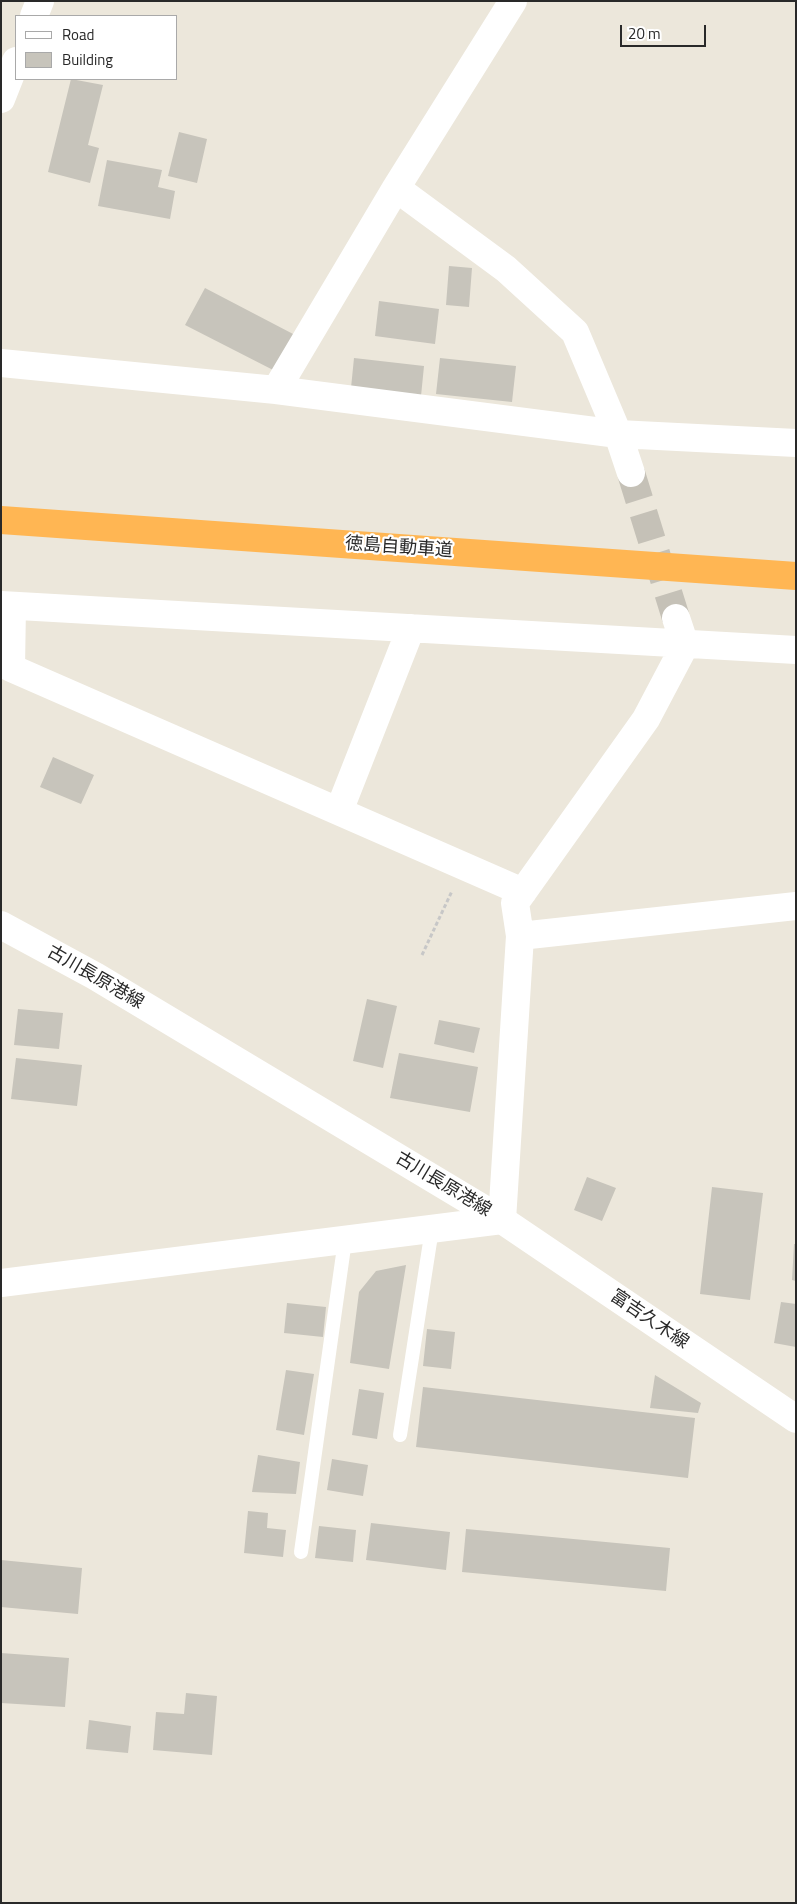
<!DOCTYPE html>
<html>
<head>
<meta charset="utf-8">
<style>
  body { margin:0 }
  #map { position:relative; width:797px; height:1904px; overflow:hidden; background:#ece7db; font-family:"Titillium Web",sans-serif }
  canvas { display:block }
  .frame { position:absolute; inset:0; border:2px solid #292929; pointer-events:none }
  .legend { position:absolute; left:15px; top:15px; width:162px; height:65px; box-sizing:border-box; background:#fff; border:1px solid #a9a9a9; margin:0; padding:6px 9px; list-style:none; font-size:15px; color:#292929 }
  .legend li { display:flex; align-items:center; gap:10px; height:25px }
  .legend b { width:25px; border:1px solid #a9a9a9 }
  .scale { position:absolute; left:620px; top:25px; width:86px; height:22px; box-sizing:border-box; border:2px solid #292929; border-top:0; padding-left:6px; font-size:15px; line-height:18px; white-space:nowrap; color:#292929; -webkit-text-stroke:4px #fff; paint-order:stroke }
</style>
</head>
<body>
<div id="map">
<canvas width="797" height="1904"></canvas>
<div class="frame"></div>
<ul class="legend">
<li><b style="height:6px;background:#fff"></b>Road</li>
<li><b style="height:14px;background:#c7c4bb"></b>Building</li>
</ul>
<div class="scale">20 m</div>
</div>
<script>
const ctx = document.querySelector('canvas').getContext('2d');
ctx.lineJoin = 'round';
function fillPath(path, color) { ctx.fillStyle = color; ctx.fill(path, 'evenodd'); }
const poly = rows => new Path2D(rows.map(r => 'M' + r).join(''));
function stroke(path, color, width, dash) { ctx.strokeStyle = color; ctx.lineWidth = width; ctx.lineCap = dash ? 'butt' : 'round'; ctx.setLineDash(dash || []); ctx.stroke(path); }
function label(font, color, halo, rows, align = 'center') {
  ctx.font = font + ' "Titillium Web","Noto Sans JP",sans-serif'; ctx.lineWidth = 4.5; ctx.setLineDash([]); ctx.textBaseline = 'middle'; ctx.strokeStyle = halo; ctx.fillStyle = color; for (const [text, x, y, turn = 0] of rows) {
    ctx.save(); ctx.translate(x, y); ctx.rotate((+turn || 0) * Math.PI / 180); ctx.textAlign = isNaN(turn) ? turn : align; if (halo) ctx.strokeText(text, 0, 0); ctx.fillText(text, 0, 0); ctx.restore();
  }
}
const building = poly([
  [71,79,103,85,88,145,99,148,90,183,48,172],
  [179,132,207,139,197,183,168,176],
  [107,160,162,170,158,187,175,191,170,219,98,206],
  [449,266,472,268,469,307,446,305],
  [205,288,295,335,277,372,185,325],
  [379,301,439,309,435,344,375,336],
  [354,358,424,366,421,396,351,388],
  [440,358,516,366,512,402,436,394],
  [53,757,94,775,81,804,40,787],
  [367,999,397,1006,383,1068,353,1061],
  [18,1009,63,1013,59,1049,14,1045],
  [439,1020,480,1028,474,1053,434,1044],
  [399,1053,478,1067,470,1112,390,1098],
  [16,1058,82,1065,77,1106,11,1099],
  [587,1177,616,1188,602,1221,574,1210],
  [712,1187,763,1193,750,1300,700,1294],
  [794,1244,796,1244,796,1281,792,1280],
  [406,1265,389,1369,350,1363,359,1292,376,1271],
  [781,1302,796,1304,796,1347,774,1343],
  [287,1303,326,1307,323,1337,284,1333],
  [427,1329,455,1332,451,1369,423,1366],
  [286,1370,314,1374,304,1435,276,1430],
  [655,1375,701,1403,698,1413,650,1408],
  [423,1387,695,1418,688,1478,416,1447],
  [359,1389,384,1393,377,1439,352,1435],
  [258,1455,300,1462,296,1494,252,1492],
  [332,1459,368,1465,363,1496,327,1490],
  [248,1511,268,1513,267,1528,286,1530,283,1557,244,1553],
  [371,1523,450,1532,446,1570,366,1560],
  [319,1526,356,1530,353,1562,315,1558],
  [466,1529,670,1548,666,1591,462,1572],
  [1,1560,82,1568,78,1614,1,1607],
  [1,1653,69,1658,65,1707,1,1703],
  [186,1693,217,1696,212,1755,153,1750,156,1712,184,1714],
  [89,1720,131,1726,128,1753,86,1749]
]);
const streetTunnel = poly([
  [631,473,676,618]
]);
const path = poly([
  [422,955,452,891]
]);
const lane = poly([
  [400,1435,432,1229],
  [301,1552,345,1240]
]);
const street = poly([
  [396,188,506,269,575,332,618,434,631,473],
  [1,363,276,390,618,434,796,443],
  [276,390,396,188,513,1],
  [1,605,796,650],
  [12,606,11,668,523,892],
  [339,811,411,628],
  [520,936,796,906],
  [502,1220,520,936,515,903,646,719,685,645,676,618]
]);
const secondary = poly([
  [34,16,40,1],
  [1,99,16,61],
  [1,925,95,976,502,1220,796,1419],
  [1,1283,502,1220]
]);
const highway = poly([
  [1,520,796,576]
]);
const streetNames = [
  ["徳島自動車道",399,548,4],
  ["古川長原港線",95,978,30],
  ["古川長原港線",443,1185,31],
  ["富吉久木線",649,1320,34]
];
fillPath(building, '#c7c4bb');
stroke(streetTunnel, '#c5c1b7', 28, [28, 14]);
stroke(path, '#c7c7c7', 3, [4, 2.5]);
stroke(lane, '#fff', 14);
stroke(street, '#fff', 28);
stroke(secondary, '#fff', 28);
stroke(highway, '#ffb653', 28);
label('18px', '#292929', '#fff', streetNames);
</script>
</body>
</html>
